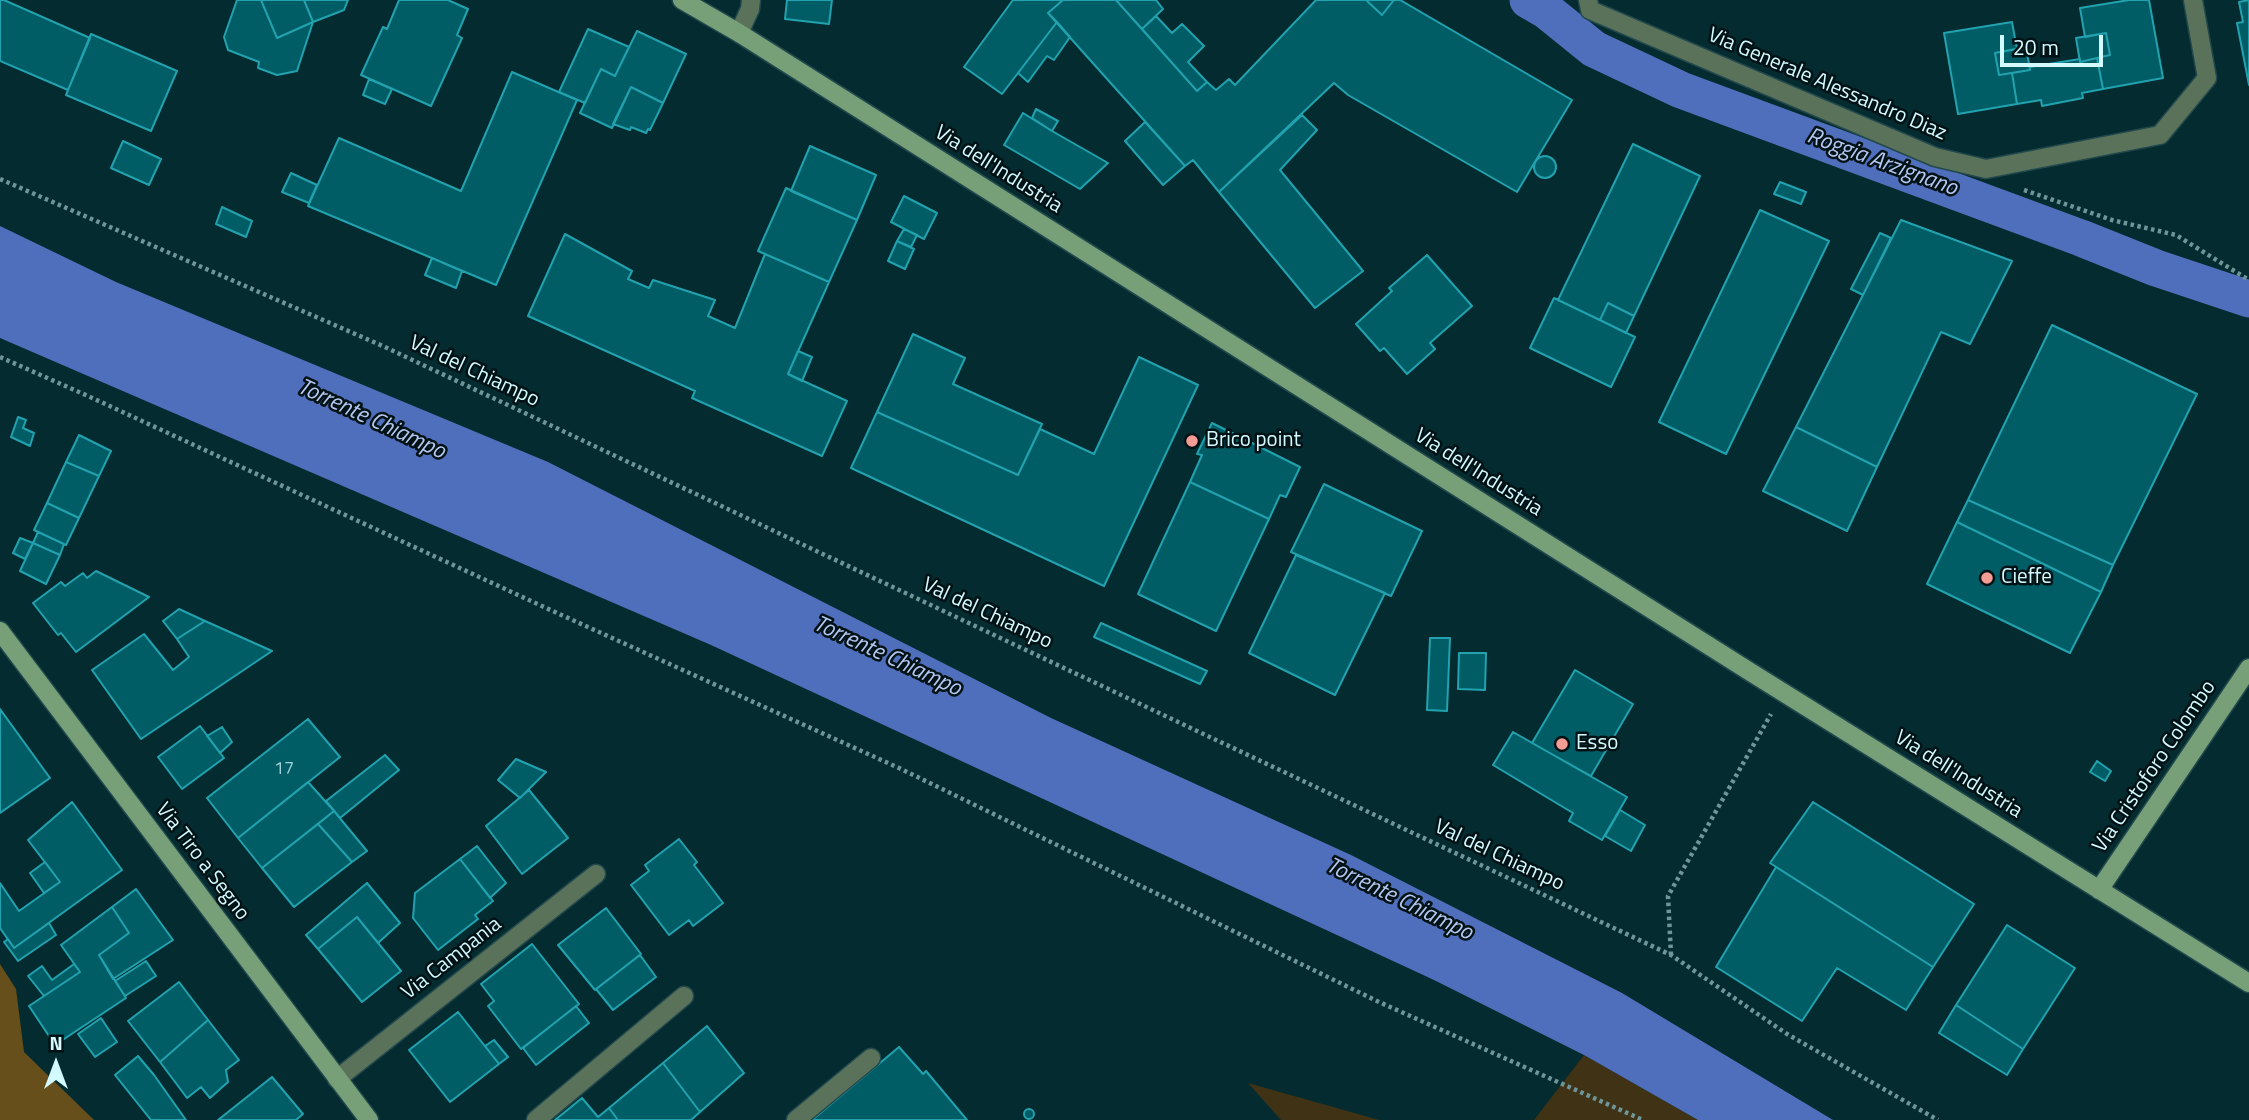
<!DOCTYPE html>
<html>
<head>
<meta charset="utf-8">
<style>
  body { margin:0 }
  #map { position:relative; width:2249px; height:1120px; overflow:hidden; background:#042b2f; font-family:"Titillium Web",sans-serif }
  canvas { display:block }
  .north { position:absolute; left:21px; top:1029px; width:70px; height:70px; -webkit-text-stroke:5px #001215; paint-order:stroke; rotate:0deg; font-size:19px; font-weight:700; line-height:28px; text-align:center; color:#d2faff }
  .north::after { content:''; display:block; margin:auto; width:24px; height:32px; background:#d2faff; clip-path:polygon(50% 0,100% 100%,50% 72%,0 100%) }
  .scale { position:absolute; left:2000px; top:35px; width:103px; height:32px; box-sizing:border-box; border:4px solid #d2faff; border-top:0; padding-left:9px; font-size:21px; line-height:24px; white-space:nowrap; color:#d2faff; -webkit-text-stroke:5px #001215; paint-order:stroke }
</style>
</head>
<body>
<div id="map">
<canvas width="2249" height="1120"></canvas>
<div class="north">N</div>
<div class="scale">20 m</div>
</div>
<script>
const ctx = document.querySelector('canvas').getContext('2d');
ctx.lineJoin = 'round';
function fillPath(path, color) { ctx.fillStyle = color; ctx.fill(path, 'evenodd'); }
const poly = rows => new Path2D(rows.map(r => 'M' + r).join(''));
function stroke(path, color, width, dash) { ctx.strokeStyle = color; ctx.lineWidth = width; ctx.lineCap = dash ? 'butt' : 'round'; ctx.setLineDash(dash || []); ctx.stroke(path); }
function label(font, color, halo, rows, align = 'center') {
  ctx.font = font + ' "Titillium Web",sans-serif'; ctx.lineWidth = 5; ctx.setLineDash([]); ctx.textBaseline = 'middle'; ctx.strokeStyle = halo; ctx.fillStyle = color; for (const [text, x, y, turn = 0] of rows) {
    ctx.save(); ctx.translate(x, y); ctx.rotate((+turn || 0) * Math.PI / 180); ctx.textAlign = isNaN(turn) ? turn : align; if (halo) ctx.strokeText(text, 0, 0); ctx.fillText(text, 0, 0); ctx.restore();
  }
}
const green = poly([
  [1584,1055,1698,1120,1534,1120],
  [1248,1083,1365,1116,1379,1120,1281,1120]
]);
const forest = poly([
  [0,964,16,989,24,1052,94,1120,0,1120]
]);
const water = poly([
  [0,226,116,282,548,462,1051,718,1351,855,1622,993,1833,1120,1698,1120,1584,1055,1434,980,711,645,0,338]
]);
const canal = poly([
  [1528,0,1547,11,1594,49,1681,90,2081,238,2156,268,2249,299]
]);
const building = poly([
  [0,0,4,0,90,38,68,90,0,61,0,0],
  [237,0,261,0,277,38,313,22,297,71,277,75,258,68,259,62,228,50,224,37,237,0],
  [261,0,304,0,313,22,277,38,261,0],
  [304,0,348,0,344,10,313,22,304,0],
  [399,0,448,0,468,9,457,35,462,38,431,106,361,75,383,27,387,29,399,0],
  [787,0,832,0,829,24,785,19,787,0],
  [1013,0,1063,0,1048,13,1057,22,1002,94,964,67,1013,0],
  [1063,0,1116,0,1197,91,1207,82,1216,90,1229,79,1235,85,1316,0,1366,0,1382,15,1394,0,1400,0,1572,100,1517,192,1348,95,1334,83,1219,192,1193,160,1185,166,1048,13,1063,0],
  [1116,0,1156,0,1163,9,1142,29,1116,0],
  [1366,0,1394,0,1382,15,1366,0],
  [2129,0,2149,0,2163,78,2103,89,2097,58,2110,55,2106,33,2085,37,2080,8,2129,0],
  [2249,0,2249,85,2237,23,2243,22,2239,2,2249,0],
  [1156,16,1172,33,1182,24,1204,46,1188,62,1207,82,1197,91,1142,29,1156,16],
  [1057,22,1070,37,1054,60,1047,56,1028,82,1018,73,1057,22],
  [2012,22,2017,49,1995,53,1999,75,2012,73,2017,104,1958,114,1944,33,2012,22],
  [588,29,629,47,615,76,601,69,585,103,559,92,588,29],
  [637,31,686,54,663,103,631,87,612,128,580,113,601,69,615,76,637,31],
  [2106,33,2110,55,2080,62,2076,38,2106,33],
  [91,34,177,71,151,131,66,95,91,34],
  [2026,47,2030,70,1999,75,1995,53,2026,47],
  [2097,58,2103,89,2082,93,2083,98,2042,106,2041,100,2017,104,2012,73,2030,70,2030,67,2080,59,2080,62,2097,58],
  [512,72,577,100,496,285,308,206,339,138,461,191,512,72],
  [369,79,392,89,385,104,363,95,369,79],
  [631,87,663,103,650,130,648,129,646,133,631,127,630,130,613,124,631,87],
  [1036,109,1058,121,1052,131,1032,118,1036,109],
  [1023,113,1052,131,1108,163,1080,189,1004,145,1023,113],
  [1302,115,1317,130,1280,170,1363,271,1315,308,1219,192,1302,115],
  [1145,122,1185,166,1163,185,1125,141,1145,122],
  [123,141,161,159,149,185,111,168,123,141],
  [1633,144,1700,176,1634,316,1608,303,1600,320,1558,300,1633,144],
  [810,146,876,175,857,220,791,191,810,146],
  '1534 167a11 11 0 1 1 22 0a11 11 0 1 1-22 0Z',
  [291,173,317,185,309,203,282,192,291,173],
  [1780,182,1806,192,1801,204,1774,194,1780,182],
  [786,188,857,220,829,282,758,251,786,188],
  [904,196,937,213,924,239,891,222,904,196],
  [222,207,252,221,246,237,216,224,222,207],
  [1760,210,1829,241,1726,454,1659,422,1760,210],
  [1901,220,2012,261,1970,344,1941,332,1877,467,1796,427,1901,220],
  [904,229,917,235,911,247,897,241,904,229],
  [1880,233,1891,238,1863,295,1851,289,1880,233],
  [565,234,632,271,628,279,649,288,653,280,715,300,708,316,735,328,765,254,829,282,788,374,847,401,822,456,692,398,695,391,528,316,565,234],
  [897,241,914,249,905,269,888,261,897,241],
  [1427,255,1472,306,1430,343,1435,349,1407,374,1384,348,1380,351,1356,324,1392,291,1389,288,1427,255],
  [432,258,462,271,456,288,425,275,432,258],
  [1554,298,1635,337,1611,387,1530,348,1554,298],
  [1608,303,1634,316,1626,333,1600,320,1608,303],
  [2052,325,2197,394,2113,565,1968,500,2052,325],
  [913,334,965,358,953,384,1042,424,1018,475,877,412,913,334],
  [798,351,812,357,802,381,788,374,798,351],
  [1139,357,1198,385,1104,586,851,468,877,412,1018,475,1040,429,1094,454,1139,357],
  [18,417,26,420,23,428,34,433,30,446,11,437,18,417],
  [1212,423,1300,467,1286,497,1280,495,1269,519,1190,482,1202,455,1197,454,1212,423],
  [1796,427,1877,467,1847,531,1763,491,1796,427],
  [79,435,111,451,99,476,66,462,79,435],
  [66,462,99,476,79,518,47,503,66,462],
  [1190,482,1269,519,1216,631,1138,594,1190,482],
  [1324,484,1422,531,1391,596,1291,552,1324,484],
  [1968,500,2113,565,2101,592,1957,522,1968,500],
  [47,503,79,518,66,545,34,530,47,503],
  [1957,522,2101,592,2070,653,1927,584,1957,522],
  [38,532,64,544,60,555,33,543,38,532],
  [20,538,33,543,25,559,13,553,20,538],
  [33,543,60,555,46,584,20,571,33,543],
  [1296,555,1385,593,1335,695,1249,653,1296,555],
  [96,571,149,597,76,652,61,633,58,635,33,603,61,582,65,586,83,573,87,578,96,571],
  [179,609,205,621,177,639,163,621,179,609],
  [205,621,272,651,141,739,92,670,144,634,173,670,189,657,177,639,205,621],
  [1101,623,1207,671,1200,684,1094,637,1101,623],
  [1430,638,1450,638,1447,711,1427,710,1430,638],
  [1459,653,1486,653,1485,690,1458,689,1459,653],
  [1575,670,1633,704,1591,776,1532,743,1575,670],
  [0,709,50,778,0,813,0,709],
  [308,719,340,757,238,838,207,798,308,719],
  [200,726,224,758,182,789,158,757,200,726],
  [222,727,232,742,220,753,207,736,222,727],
  [1513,732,1627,797,1602,840,1569,821,1573,813,1493,765,1513,732],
  [385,755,399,770,340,818,326,801,385,755],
  [516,759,546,772,520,798,498,780,516,759],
  [2097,761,2111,771,2105,781,2090,772,2097,761],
  [308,782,334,811,262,868,238,838,308,782],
  [529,790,568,838,522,874,486,826,529,790],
  [72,802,122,870,14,948,0,928,0,883,19,911,60,882,28,840,72,802],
  [1813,802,1974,904,1933,967,1770,863,1813,802],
  [1620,810,1645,825,1631,851,1605,836,1620,810],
  [334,811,367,851,352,862,318,824,334,811],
  [318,824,352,862,294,907,262,868,318,824],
  [679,839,697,862,694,865,723,903,693,926,689,920,669,935,631,885,649,871,645,865,679,839],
  [477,846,506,883,490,898,460,859,477,846],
  [460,859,493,901,475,915,478,919,438,950,413,918,415,893,460,859],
  [45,862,60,882,44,893,30,873,45,862],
  [1776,867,1933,967,1906,1010,1837,968,1802,1021,1716,967,1776,867],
  [367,883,400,923,378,943,357,917,318,949,306,935,367,883],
  [136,889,173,940,113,979,99,955,129,933,112,907,136,889],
  [112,907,129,933,99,955,126,998,55,1045,29,1006,80,972,61,945,112,907],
  [606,908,641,954,595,990,558,945,606,908],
  [357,917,401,971,362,1002,318,949,357,917],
  [49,923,56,935,18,961,4,942,8,939,14,948,49,923],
  [2007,925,2075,968,2023,1049,1956,1005,2007,925],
  [532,944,579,1004,521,1049,488,1006,494,1001,481,984,532,944],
  [640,955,656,977,613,1010,596,989,640,955],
  [146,961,156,976,125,996,115,981,146,961],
  [74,964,80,972,44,996,28,976,42,966,52,980,74,964],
  [179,982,208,1020,160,1062,128,1021,179,982],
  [1956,1005,2023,1049,2007,1075,1939,1033,1956,1005],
  [576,1006,589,1023,536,1065,523,1048,576,1006],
  [458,1012,499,1064,450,1102,409,1050,458,1012],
  [101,1018,117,1042,95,1057,78,1034,101,1018],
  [208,1020,239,1060,226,1070,228,1082,210,1098,201,1087,187,1098,160,1062,208,1020],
  [707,1026,744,1073,700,1112,663,1063,707,1026],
  [494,1040,508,1057,499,1064,485,1046,494,1040],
  [899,1047,923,1074,926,1071,967,1120,812,1120,899,1047],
  [138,1056,154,1075,186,1120,151,1120,115,1075,138,1056],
  [663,1063,700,1112,691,1120,618,1120,609,1108,663,1063],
  [272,1077,303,1114,296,1120,218,1120,272,1077],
  [582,1098,598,1117,609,1108,618,1120,555,1120,582,1098],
  '1024 1114a5 5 0 1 1 10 0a5 5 0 1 1-10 0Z'
]);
const path = poly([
  [0,179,385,347,1671,955,1787,1034,1938,1120],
  [2024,190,2112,220,2176,235,2249,280],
  [0,357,88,396,557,613,899,768,1379,1002,1643,1120],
  [1671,955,1668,896,1771,714]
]);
const street = poly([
  [1588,0,1590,10,1935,157,1986,169,2160,135,2207,78,2193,0],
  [739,33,750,9,751,0],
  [337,1079,596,874],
  [536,1120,684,996],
  [796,1120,871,1058]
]);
const secondary = poly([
  [682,0,739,33,1752,673,2249,983],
  [0,631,369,1120],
  [2099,890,2249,668]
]);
const markers = [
  [1192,441,7,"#f59c94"],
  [1987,578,7,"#f59c94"],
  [1562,744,7,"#f59c94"]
];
const numberNames = [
  ["17",284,770]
];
const streetNames = [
  ["Via Generale Alessandro Diaz",1827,85,23],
  ["Via dell'Industria",998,170,32],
  ["Val del Chiampo",474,372,25],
  ["Via dell'Industria",1478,473,32],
  ["Val del Chiampo",987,614,25],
  ["Via Cristoforo Colombo",2155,767,-56],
  ["Via dell'Industria",1958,775,32],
  ["Val del Chiampo",1499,856,25],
  ["Via Tiro a Segno",202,862,53],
  ["Via Campania",452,959,-38]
];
const poiNames = [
  ["Brico point",1206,441],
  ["Cieffe",2001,578],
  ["Esso",1576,744]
];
const waterNames = [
  ["Roggia Arzignano",1882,163,20],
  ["Torrente Chiampo",371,420,25],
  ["Torrente Chiampo",887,657,25],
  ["Torrente Chiampo",1399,900,26]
];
fillPath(green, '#3f3215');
fillPath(forest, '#664f1b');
fillPath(water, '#4f6fbc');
stroke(canal, '#4f6fbc', 37);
fillPath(building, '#005d65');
stroke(building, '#22a2af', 2);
stroke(street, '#21484c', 21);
stroke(secondary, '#21484c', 21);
stroke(path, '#6e969a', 4.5, [3.5, 3.5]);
stroke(street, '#5a725a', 18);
stroke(secondary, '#779f78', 18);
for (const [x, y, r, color] of markers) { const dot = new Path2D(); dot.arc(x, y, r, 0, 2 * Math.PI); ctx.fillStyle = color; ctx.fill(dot); stroke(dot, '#001215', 2.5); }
label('18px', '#9ed3d8', null, numberNames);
label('21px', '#d2faff', '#001215', streetNames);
label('21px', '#d2faff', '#001215', poiNames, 'left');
label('italic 23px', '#b4c7f1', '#001215', waterNames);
</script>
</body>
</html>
